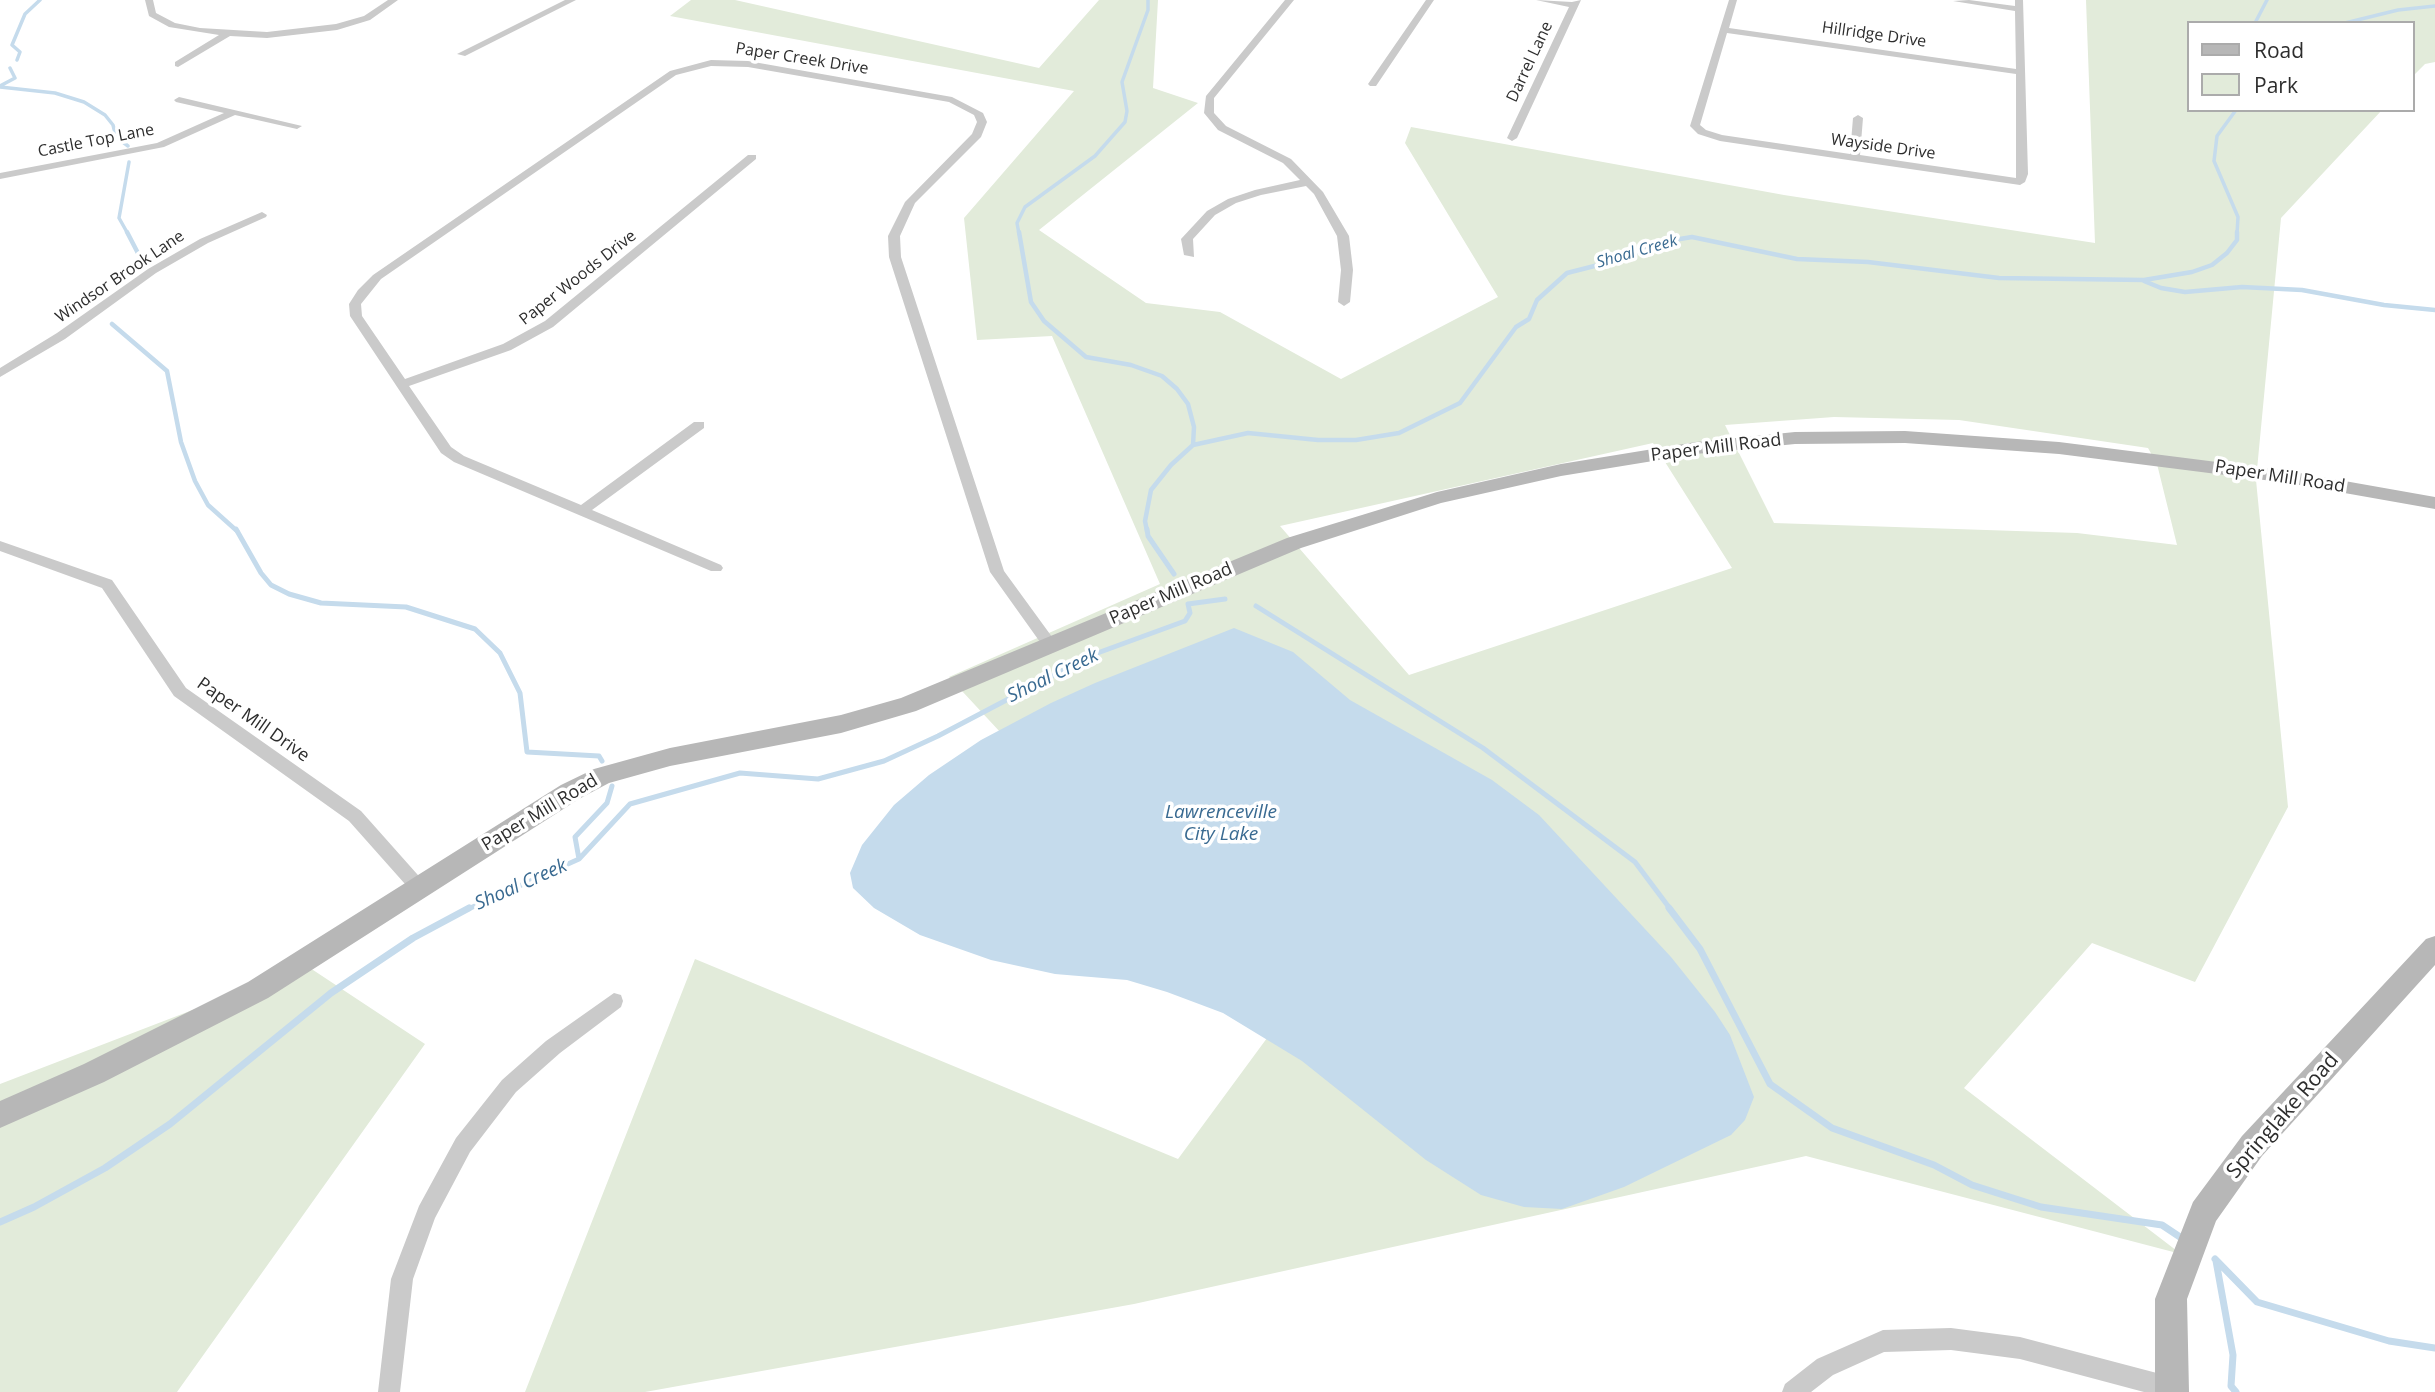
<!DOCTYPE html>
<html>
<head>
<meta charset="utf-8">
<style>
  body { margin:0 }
  #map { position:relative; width:2435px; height:1392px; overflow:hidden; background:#fff; font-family:"Open Sans",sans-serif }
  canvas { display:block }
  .legend { position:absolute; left:2187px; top:21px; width:228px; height:91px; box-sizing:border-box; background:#fff; border:2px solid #ababab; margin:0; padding:9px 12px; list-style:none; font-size:21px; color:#2d2d2d }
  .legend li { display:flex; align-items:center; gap:14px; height:35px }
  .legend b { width:35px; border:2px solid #ababab }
</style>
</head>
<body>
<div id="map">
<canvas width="2435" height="1392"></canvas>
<ul class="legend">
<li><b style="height:9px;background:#b7b7b7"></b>Road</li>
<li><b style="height:19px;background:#e2ebda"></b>Park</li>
</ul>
</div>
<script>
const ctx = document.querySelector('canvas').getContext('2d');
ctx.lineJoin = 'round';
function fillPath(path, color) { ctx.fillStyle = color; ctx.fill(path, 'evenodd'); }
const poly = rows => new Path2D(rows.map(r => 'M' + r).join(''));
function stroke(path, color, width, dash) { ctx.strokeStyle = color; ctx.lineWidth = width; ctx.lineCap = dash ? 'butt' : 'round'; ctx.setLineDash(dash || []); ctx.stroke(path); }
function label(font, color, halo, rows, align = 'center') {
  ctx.font = font + ' "Open Sans",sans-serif'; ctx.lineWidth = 7; ctx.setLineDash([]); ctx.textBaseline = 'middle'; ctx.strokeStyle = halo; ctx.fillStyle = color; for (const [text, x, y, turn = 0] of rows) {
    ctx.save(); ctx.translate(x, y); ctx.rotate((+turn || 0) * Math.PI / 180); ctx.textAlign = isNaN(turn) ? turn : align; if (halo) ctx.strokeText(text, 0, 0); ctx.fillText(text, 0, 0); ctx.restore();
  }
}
const green = poly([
  [691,0,735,0,1039,68,1099,0,1158,0,1153,88,1198,103,1039,230,1146,303,1220,312,1341,379,1498,297,1405,143,1411,127,1784,195,2095,243,2086,0,2435,0,2435,62,2425,64,2412,77,2412,23,2188,23,2188,110,2382,110,2281,218,2256,480,2288,807,2195,982,2092,943,1964,1088,2181,1254,1806,1156,1134,1304,645,1392,525,1392,695,959,1178,1159,1373,894,1001,733,949,677,1160,584,1052,336,977,340,964,218,1074,91,670,16],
  [1834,417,1959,420,2148,448,2157,464,2177,545,2077,533,1774,523,1725,425],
  [1653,443,1732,568,1409,675,1280,526],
  [307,966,425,1044,177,1392,0,1392,0,1084]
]);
const water = poly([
  [1234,628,1293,652,1350,700,1492,780,1539,815,1671,957,1715,1012,1730,1035,1754,1097,1745,1120,1731,1135,1624,1187,1562,1209,1524,1207,1481,1195,1426,1160,1302,1061,1223,1013,1167,992,1127,980,1055,974,991,960,920,935,874,908,853,888,850,873,862,845,894,805,929,775,981,740,1051,703,1095,683]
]);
const streamFar3 = poly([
  [2255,23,2267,0],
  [2345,23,2398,10,2435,6],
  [17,60,20,52,12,45,25,14,40,0],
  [0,86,15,78,10,68],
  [0,87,55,93,84,102,105,115,113,125,116,137,128,146],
  [2236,110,2217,136,2214,161,2238,217,2237,234],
  [128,234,119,218,129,162],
  [1019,234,1017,223,1025,207,1095,156,1125,122,1127,111,1122,82,1148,10,1148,0]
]);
const streamFar2 = poly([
  [127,232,141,259],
  [1019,232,1031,302,1044,321,1086,357,1131,365,1162,376,1177,389,1188,404,1194,427,1193,445],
  [2144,281,2161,288,2185,292,2242,287,2302,290,2384,305,2435,310],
  [112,324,167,371,181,442,195,481,208,505,237,531],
  [1147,531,1145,521,1151,490,1171,465,1193,445,1248,433,1318,440,1356,440,1399,433,1460,403,1516,327,1529,319,1537,300,1567,273,1618,260,1662,242,1692,237,1797,259,1868,262,1999,278,2144,280,2192,272,2212,265,2227,253,2237,240,2237,232]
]);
const streamFar1 = poly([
  [236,529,261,573,271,585,289,594,321,603,406,607,475,629,500,653,520,693,527,752,599,756,602,761],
  [1147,529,1148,536,1174,574],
  [1256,606,1483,748,1635,862,1671,910],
  [579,859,575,837,607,803,612,786],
  [466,910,579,859,630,804,740,773,818,779,884,761,938,736,1092,655,1185,621,1190,613,1188,604,1225,599]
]);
const stream = poly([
  [1669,908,1700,949,1770,1084,1832,1128,1934,1165,1972,1185,2041,1207,2162,1225,2180,1237],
  [0,1222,34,1207,105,1168,170,1124,331,993,413,938,469,908],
  [2215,1259,2257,1302,2389,1341,2435,1348],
  [2216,1261,2233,1355,2231,1386,2236,1392]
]);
const street = poly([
  [145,0,153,0,156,13,175,23,200,28,267,32,336,24,364,16,388,0,398,0,370,20,337,30,267,38,230,36,178,67,175,66,175,62,219,35,169,27,149,16,145,0],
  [565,0,576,0,465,56,457,54,565,0],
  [1285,0,1294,0,1214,98,1214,113,1226,126,1291,159,1323,192,1349,236,1353,270,1350,302,1344,306,1338,302,1341,270,1337,236,1314,194,1306,186,1261,195,1236,203,1215,215,1193,239,1194,257,1184,255,1181,239,1207,211,1228,199,1255,190,1300,180,1283,163,1218,130,1204,113,1206,96,1285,0],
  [1426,0,1434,0,1376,86,1370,86,1368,84,1426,0],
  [1536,0,1572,2,1581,0,1517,138,1512,141,1507,138,1569,7,1536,0],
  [1729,0,1737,0,1729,28,2016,69,2015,11,1953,1,1969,0,2015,6,2015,0,2023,0,2028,174,2025,182,2020,185,1855,161,1720,141,1698,134,1690,126,1729,0],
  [1727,33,2016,74,2016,178,1860,155,1863,118,1858,115,1853,118,1850,154,1722,135,1706,130,1700,125,1727,33],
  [711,60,748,61,952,97,983,113,987,122,981,137,915,203,900,236,901,257,1004,571,1055,641,1058,645,1055,649,1045,649,990,572,889,257,888,236,905,202,972,134,977,122,974,115,949,102,748,67,711,66,676,75,381,279,361,304,362,316,405,379,503,344,545,321,748,155,756,155,756,159,553,327,511,350,409,386,451,447,464,456,581,505,694,422,704,422,704,428,592,510,721,565,723,568,721,571,711,571,454,462,441,453,350,316,349,304,358,290,373,275,670,71,711,60],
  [179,97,302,126,297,129,235,115,164,147,0,179,0,173,157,143,224,113,176,102,174,100,179,97],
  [262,212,267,215,266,217,208,243,156,273,65,339,0,377,0,368,57,333,148,269,200,239,262,212],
  [0,541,112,580,186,688,361,811,425,883,428,888,425,893,419,895,413,893,349,821,174,696,102,588,0,551,0,541],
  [614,993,621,995,623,1001,621,1007,560,1053,516,1092,470,1152,435,1218,413,1279,400,1392,378,1392,391,1279,419,1206,456,1138,502,1080,546,1041,614,993],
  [1951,1328,2020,1337,2172,1377,2180,1380,2183,1388,2182,1392,2144,1392,2020,1359,1951,1350,1884,1352,1833,1375,1811,1392,1782,1392,1785,1384,1817,1359,1883,1330,1951,1328]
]);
const secondary = poly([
  [1905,431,2059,442,2288,471,2435,497,2435,509,2288,483,2059,454,1905,443,1795,444,1696,454,1561,476,1441,503,1301,548,916,711,841,733,670,766,609,783,579,799,268,998,104,1082,0,1128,0,1101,84,1064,248,982,561,785,594,769,670,748,841,715,901,698,1287,538,1437,492,1561,464,1696,442,1795,432,1905,431],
  [2435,936,2435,965,2262,1156,2216,1221,2187,1299,2189,1392,2155,1392,2155,1299,2193,1202,2242,1136,2426,939,2435,936]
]);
const farStreetnames = [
  ["Hillridge Drive",1874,35,8],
  ["Paper Creek Drive",802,59,9],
  ["Darrel Lane",1530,62,-65],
  ["Castle Top Lane",96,141,-11],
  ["Wayside Drive",1883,147,8],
  ["Windsor Brook Lane",120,277,-34],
  ["Paper Woods Drive",578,278,-38]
];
const farWaternames = [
  ["Shoal Creek",1637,252,-16]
];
const streetNames = [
  ["Paper Mill Road",1716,448,-7],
  ["Paper Mill Road",2280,477,9],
  ["Paper Mill Road",1171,594,-23],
  ["Paper Mill Drive",253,720,35],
  ["Paper Mill Road",540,813,-31]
];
const waterNames = [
  ["Shoal Creek",1053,676,-26],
  ["Lawrenceville",1221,813],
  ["City Lake",1221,835],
  ["Shoal Creek",521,885,-24]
];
const nearStreetnames = [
  ["Springlake Road",2283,1116,-49]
];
fillPath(green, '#e2ebda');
fillPath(water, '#c5dbec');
stroke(streamFar3, '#c5dbec', 3.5);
stroke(streamFar2, '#c5dbec', 4.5);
stroke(streamFar1, '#c5dbec', 5);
stroke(stream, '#c5dbec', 7);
fillPath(street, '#cacaca');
fillPath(secondary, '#b7b7b7');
label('16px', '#2d2d2d', '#fff', farStreetnames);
label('italic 16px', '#396a91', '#fff', farWaternames);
label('18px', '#2d2d2d', '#fff', streetNames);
label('italic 19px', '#396a91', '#fff', waterNames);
label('21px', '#2d2d2d', '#fff', nearStreetnames);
</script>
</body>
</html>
